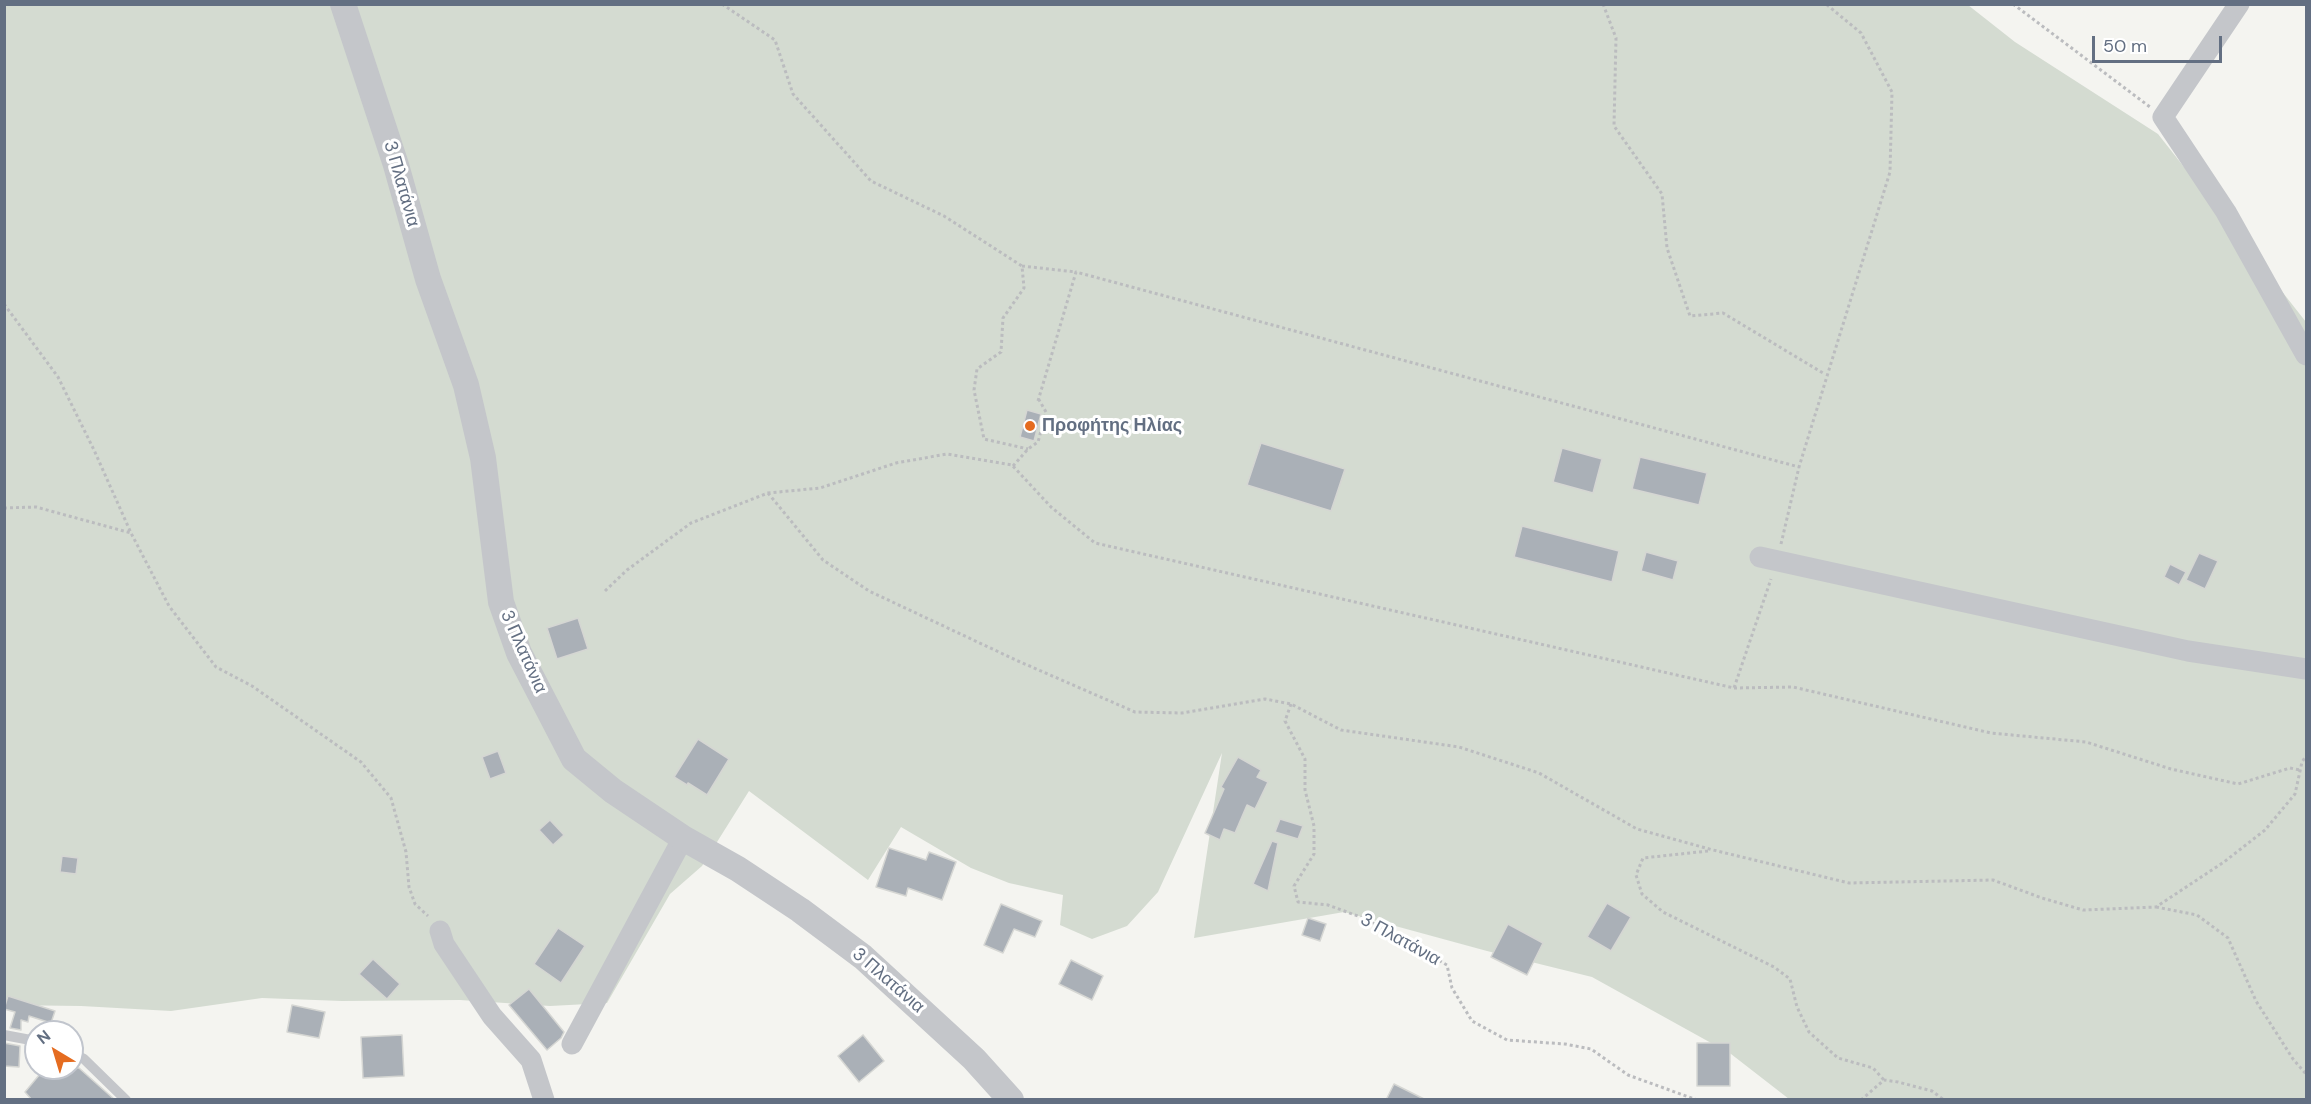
<!DOCTYPE html>
<html>
<head>
<meta charset="utf-8">
<style>
  body { margin:0 }
  #map { position:relative; width:2311px; height:1104px; overflow:hidden; background:#f4f4f0; font-family:"DM Sans",sans-serif }
  canvas { display:block }
  .frame { position:absolute; inset:0; border:6px solid #636f82; pointer-events:none }
  .north { position:absolute; left:24px; top:1020px; width:60px; height:60px; box-sizing:border-box; background:#fff; border:2px solid #c1c5cd; border-radius:50%; rotate:322deg; font-size:16px; font-weight:700; line-height:24px; text-align:center; color:#636f82 }
  .north::after { content:''; display:block; margin:auto; width:21px; height:27px; background:#e56c20; clip-path:polygon(50% 0,100% 100%,50% 72%,0 100%) }
  .scale { position:absolute; left:2092px; top:36px; width:130px; height:27px; box-sizing:border-box; border:3px solid #636f82; border-top:0; padding-left:8px; font-size:18px; line-height:21px; white-space:nowrap; color:#636f82; -webkit-text-stroke:4px #fff; paint-order:stroke }
</style>
</head>
<body>
<div id="map">
<canvas width="2311" height="1104"></canvas>
<div class="frame"></div>
<div class="north">N</div>
<div class="scale">50 m</div>
</div>
<script>
const ctx = document.querySelector('canvas').getContext('2d');
ctx.lineJoin = 'round';
function fillPath(path, color) { ctx.fillStyle = color; ctx.fill(path, 'evenodd'); }
const poly = rows => new Path2D(rows.map(r => 'M' + r).join(''));
function stroke(path, color, width, dash) { ctx.strokeStyle = color; ctx.lineWidth = width; ctx.lineCap = dash ? 'butt' : 'round'; ctx.setLineDash(dash || []); ctx.stroke(path); }
function label(font, color, halo, rows, align = 'center') {
  ctx.font = font + ' "DM Sans",sans-serif'; ctx.lineWidth = 6; ctx.setLineDash([]); ctx.textBaseline = 'middle'; ctx.strokeStyle = halo; ctx.fillStyle = color; for (const [text, x, y, turn = 0] of rows) {
    ctx.save(); ctx.translate(x, y); ctx.rotate((+turn || 0) * Math.PI / 180); ctx.textAlign = isNaN(turn) ? turn : align; if (halo) ctx.strokeText(text, 0, 0); ctx.fillText(text, 0, 0); ctx.restore();
  }
}
const green = poly([
  [5,5,1968,5,2015,42,2158,134,2306,322,2306,1099,1789,1099,1731,1054,1592,977,1487,951,1344,912,1194,938,1222,753,1158,892,1127,926,1092,939,1060,925,1063,895,1009,883,971,868,901,827,868,880,749,791,702,866,670,894,607,1003,550,1006,460,1000,342,1001,262,998,171,1011,81,1006,5,1005]
]);
const building = poly([
  [1027,410,1041,414,1034,441,1020,437,1027,410],
  [1261,443,1345,469,1331,511,1247,485,1261,443],
  [1562,448,1602,459,1593,493,1553,482,1562,448],
  [1640,457,1707,473,1699,505,1632,489,1640,457],
  [1522,526,1619,551,1612,582,1514,557,1522,526],
  [1646,552,1678,561,1673,580,1641,571,1646,552],
  [2199,553,2218,561,2205,589,2186,580,2199,553],
  [2170,564,2186,572,2179,585,2164,577,2170,564],
  [578,618,588,649,557,659,547,628,578,618],
  [698,739,729,759,707,795,688,783,687,785,674,777,698,739],
  [498,751,506,773,490,779,482,757,498,751],
  [1238,757,1261,770,1257,777,1268,782,1255,809,1247,805,1235,833,1224,829,1220,840,1205,833,1224,789,1221,787,1238,757],
  [1280,819,1303,826,1298,839,1275,832,1280,819],
  [550,820,564,835,553,845,539,830,550,820],
  [1272,841,1278,843,1268,891,1253,884,1272,841],
  [889,848,926,860,929,852,956,862,942,900,908,888,906,896,876,887,889,848],
  [62,856,78,858,76,874,60,872,62,856],
  [1607,903,1631,917,1611,951,1587,937,1607,903],
  [1001,904,1042,921,1035,937,1014,929,1003,953,984,945,1001,904],
  [1308,918,1326,924,1320,941,1302,935,1308,918],
  [1508,924,1543,943,1527,975,1491,957,1508,924],
  [558,928,585,946,561,983,534,964,558,928],
  [373,959,400,984,387,999,359,974,373,959],
  [1071,960,1103,976,1092,1000,1059,984,1071,960],
  [529,989,564,1032,561,1038,547,1050,509,1005,529,989],
  [8,996,55,1011,51,1023,29,1016,28,1022,21,1020,21,1030,10,1028,15,1012,4,1009,8,996],
  [292,1005,325,1012,319,1038,287,1032,292,1005],
  [402,1035,404,1076,363,1078,361,1037,402,1035],
  [863,1035,884,1061,859,1082,838,1056,863,1035],
  [4,1043,20,1046,19,1067,4,1066,4,1043],
  [1697,1043,1730,1043,1730,1086,1697,1086,1697,1043],
  [45,1068,79,1068,115,1100,32,1100,25,1092,45,1068],
  [1394,1084,1426,1100,1386,1100,1394,1084]
]);
const path = poly([
  [722,4,775,40,793,94,871,181,944,216,1022,266,1024,288,1003,318,1001,352,977,369,974,390,984,439,1028,449],
  [1603,4,1616,38,1614,126,1662,194,1667,248,1690,316,1723,313,1823,373],
  [2013,4,2150,107],
  [1022,266,1076,272],
  [4,304,58,377,94,450,131,533,169,606,216,667,252,686,361,762,391,798,406,852,409,887,415,904,428,916],
  [1038,401,1076,272,1799,467],
  [1013,466,1028,449,1038,442,1046,412,1038,398],
  [768,493,823,560,869,591,1018,661,1135,712,1182,713,1265,699,1291,704,1341,730,1459,747,1539,773,1637,829,1713,850,1849,883,1993,880,2042,898,2083,910,2156,907,2224,862,2265,830,2295,794,2302,762,2306,756],
  [4,508,36,507,131,533],
  [1781,544,1799,467,1890,172,1892,92,1861,33,1826,4],
  [605,591,627,570,691,523,768,493,820,488,896,463,947,454,1012,465,1051,507,1095,543,1734,688,1771,579],
  [1734,688,1793,687,1991,733,2086,742,2171,769,2238,784,2290,768,2300,770],
  [1291,704,1285,721,1305,759,1305,790,1314,826,1314,854,1294,886,1298,902,1328,905,1366,919,1447,965,1452,988,1472,1021,1507,1040,1565,1044,1591,1049,1628,1075,1697,1100],
  [1708,851,1643,858,1636,875,1642,894,1663,912,1774,967,1790,979,1797,1007,1809,1032,1838,1058,1873,1068,1884,1080],
  [2156,907,2197,915,2228,938,2256,1001,2293,1059,2306,1074],
  [1861,1100,1884,1080,1898,1082,1932,1091,1944,1100]
]);
const service = poly([
  [4,1035,36,1041],
  [72,1053,84,1059,126,1100]
]);
const minor = poly([
  [2239,4,2163,117,2226,212,2306,355],
  [1760,557,2188,651,2306,669],
  [440,931,444,944,492,1016,531,1060,544,1100],
  [572,1044,683,838]
]);
const tertiary = poly([
  [343,4,396,165,428,279,466,385,483,458,501,602,519,653,574,759,613,791,683,838,738,869,800,910,863,957,974,1059,1011,1100]
]);
const markers = [
  [1030,426,6,"#e56c20"]
];
const streetNames = [
  ["3 Πλατάνια",401,184,74],
  ["3 Πλατάνια",523,652,66],
  ["3 Πλατάνια",1400,940,29],
  ["3 Πλατάνια",888,981,41]
];
const poiNames = [
  ["Προφήτης Ηλίας",1042,426]
];
fillPath(green, '#d4dbd1');
fillPath(building, '#aab0b7');
stroke(building, '#d5d6d3', 1.5);
stroke(path, '#bbbcbf', 3, [3, 3]);
stroke(service, '#c4c6ca', 10);
stroke(minor, '#c4c6ca', 21);
stroke(tertiary, '#c4c6ca', 26);
for (const [x, y, r, color] of markers) { const dot = new Path2D(); dot.arc(x, y, r, 0, 2 * Math.PI); ctx.fillStyle = color; ctx.fill(dot); stroke(dot, '#fff', 2); }
label('18px', '#636f82', '#fff', streetNames);
label('bold 18px', '#636f82', '#fff', poiNames, 'left');
</script>
</body>
</html>
